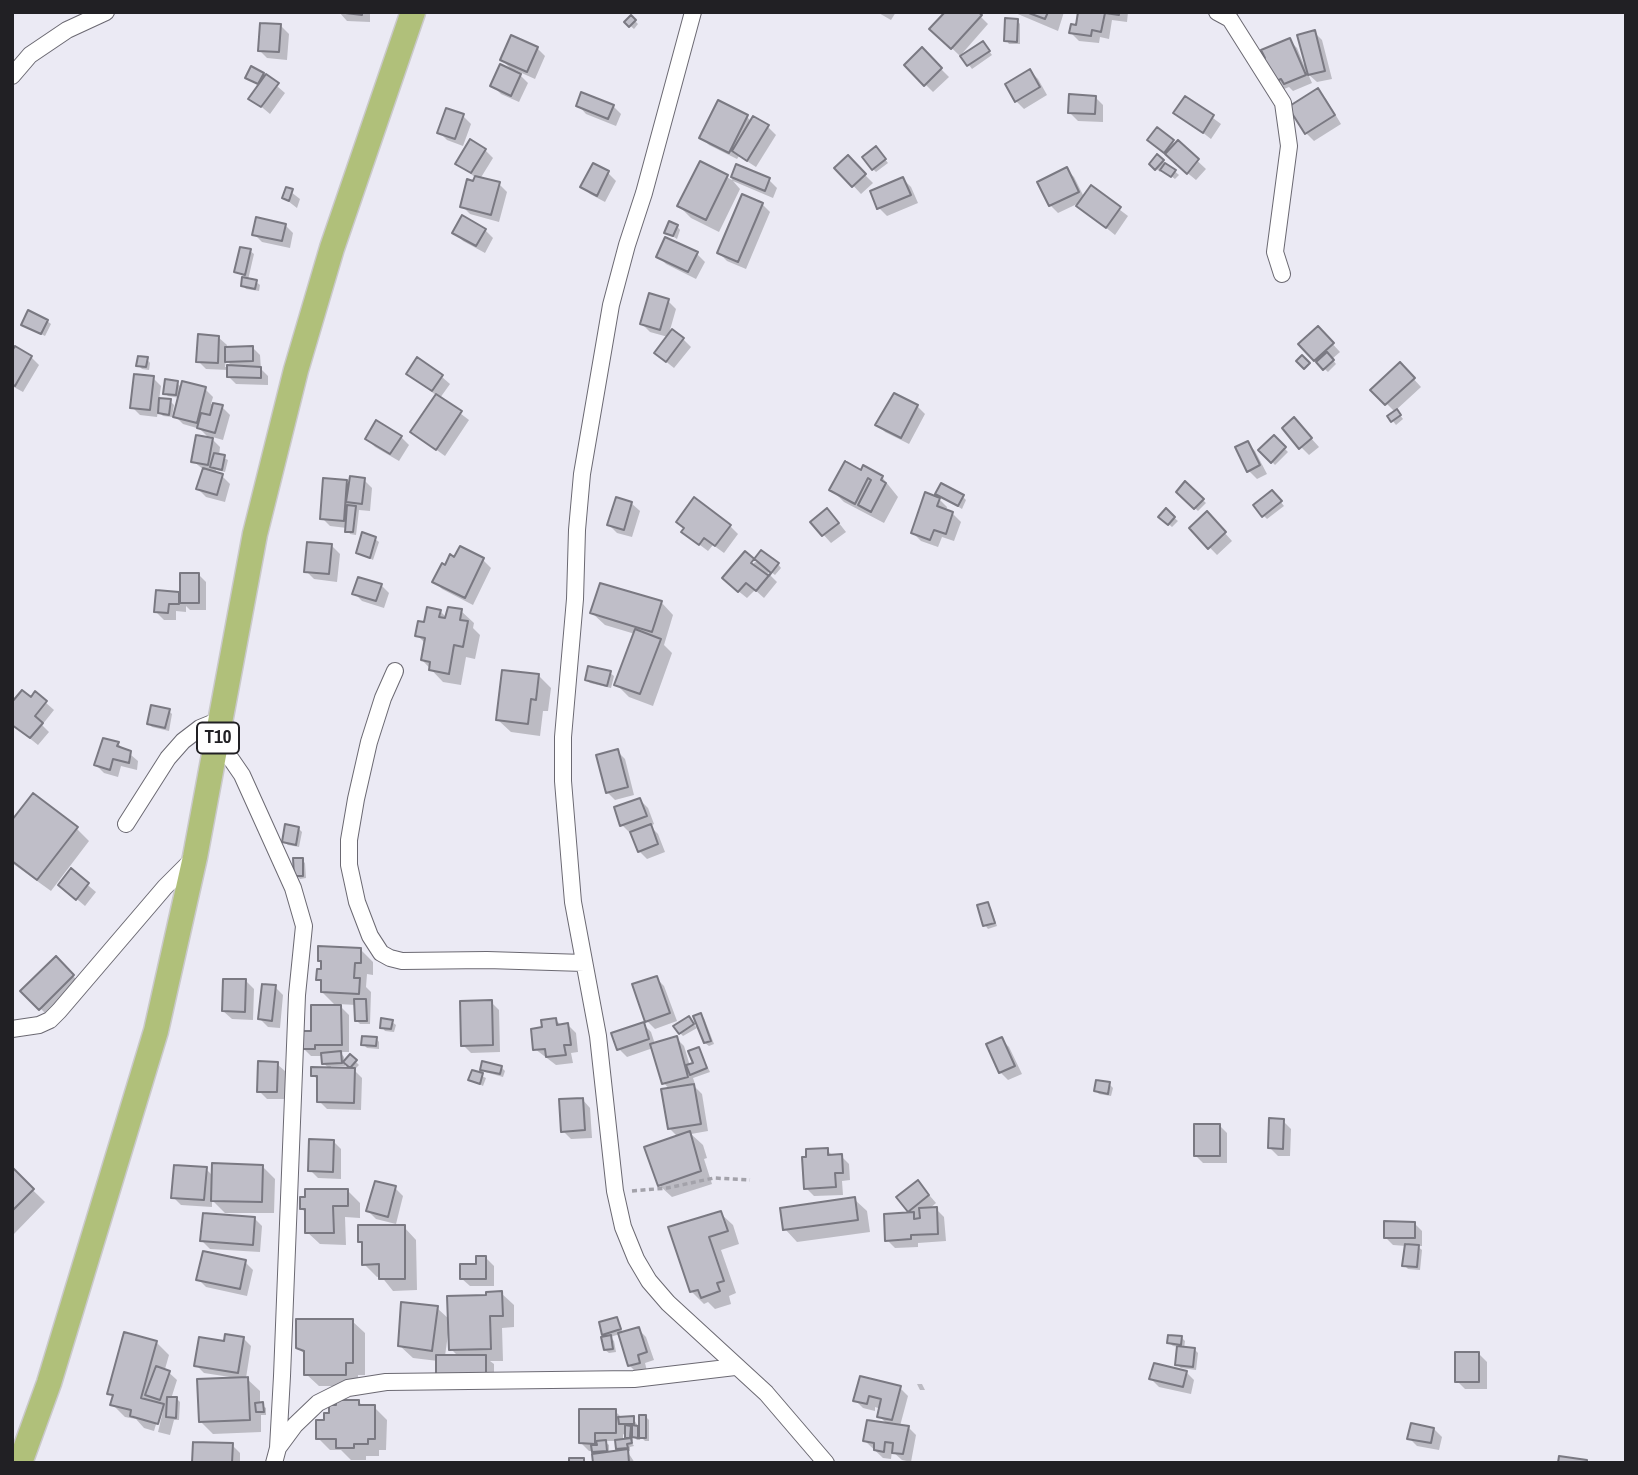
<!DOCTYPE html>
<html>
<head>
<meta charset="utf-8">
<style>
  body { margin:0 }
  #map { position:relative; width:1638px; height:1475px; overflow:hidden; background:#ebeaf4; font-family:"Archivo Narrow",sans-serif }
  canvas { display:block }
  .frame { position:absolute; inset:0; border:14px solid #212024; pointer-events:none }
</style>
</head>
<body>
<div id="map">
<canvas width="1638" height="1475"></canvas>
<div class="frame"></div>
</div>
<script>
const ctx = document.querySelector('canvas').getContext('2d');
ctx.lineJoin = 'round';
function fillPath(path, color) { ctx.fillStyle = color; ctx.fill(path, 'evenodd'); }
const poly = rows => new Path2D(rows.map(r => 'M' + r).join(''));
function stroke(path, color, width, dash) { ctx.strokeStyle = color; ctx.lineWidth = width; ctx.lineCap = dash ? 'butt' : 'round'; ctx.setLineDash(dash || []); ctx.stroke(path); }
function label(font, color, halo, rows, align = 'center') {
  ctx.font = font + ' "Archivo Narrow",sans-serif'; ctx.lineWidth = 5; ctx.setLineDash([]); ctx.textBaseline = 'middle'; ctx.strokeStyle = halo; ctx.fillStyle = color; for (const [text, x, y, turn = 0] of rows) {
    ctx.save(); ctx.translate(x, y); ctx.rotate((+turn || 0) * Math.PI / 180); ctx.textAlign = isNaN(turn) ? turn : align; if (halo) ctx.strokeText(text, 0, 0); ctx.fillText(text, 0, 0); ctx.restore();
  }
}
const shadow = poly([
  [339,12,370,12,370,22,347,21],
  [877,12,896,12,891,20],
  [976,12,988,24,960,56,932,29],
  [1013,12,1064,12,1058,31],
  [1079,12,1128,12,1127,22,1112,20,1109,39,1100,37,1099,43,1079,41,1071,33,1078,27],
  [631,17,638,24,634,29,626,22],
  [1017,20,1020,24,1020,44,1009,44,1006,40],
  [281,26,289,34,287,60,267,58,259,50],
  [1314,32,1322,40,1332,79,1317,82,1308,74,1312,83,1293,91,1289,87,1279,91,1271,83,1289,40,1297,48,1304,65,1306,64],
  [986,47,992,55,972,69,963,57],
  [537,48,545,56,535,79,515,70,528,83,519,102,501,94,493,86,514,72,502,60],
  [922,50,949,77,933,92,906,65],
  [1030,71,1038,79,1047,95,1024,109,1016,101],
  [263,74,285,93,270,114,251,98,260,86,247,78],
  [1318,91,1326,99,1341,124,1314,141,1306,133],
  [1095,97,1103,105,1103,122,1078,121,1070,113],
  [1186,98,1221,124,1211,139,1176,112],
  [578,105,613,106,621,114,616,126,586,114],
  [463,116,471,124,463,146,447,140,439,132],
  [747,117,752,122,768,127,776,135,756,167,739,156,737,159,709,145,701,137],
  [1172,141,1176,145,1178,143,1206,169,1196,180,1152,144],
  [485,150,493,158,480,179,499,184,507,192,499,222,470,214,462,206,476,178,458,164],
  [879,152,888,163,876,172,873,169],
  [848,158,873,183,861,194,837,168],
  [1163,161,1179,175,1175,179,1162,169,1160,172,1151,164],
  [700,163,732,180,737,166,769,180,777,188,773,198,733,181,740,189,719,232,691,218,679,206],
  [594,165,608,173,616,181,605,202,590,194,582,186],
  [1066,169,1074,177,1084,197,1091,188,1128,216,1115,235,1077,204,1058,213,1050,205],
  [903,179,911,187,918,203,887,216,879,208,872,192],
  [287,189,300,199,297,208,284,198],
  [762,204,770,212,746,269,727,261,719,253],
  [285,225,293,233,290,248,262,242,254,234],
  [677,226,680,230,677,239,666,232],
  [485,230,493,238,485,253,463,241,455,233],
  [250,251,254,254,248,280,256,282,260,285,259,291,246,289,242,285,244,276,236,272],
  [697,254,705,262,696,279,666,264,658,256],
  [668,301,676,309,668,337,650,332,642,324],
  [47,321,51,324,45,336,23,325],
  [1318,328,1340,352,1332,359,1336,364,1328,372,1315,360],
  [218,337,227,345,226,348,252,347,260,355,261,369,268,376,268,385,236,384,228,376,229,370,206,369,198,361],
  [226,360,233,367,225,367],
  [683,339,691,347,674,368,664,360],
  [12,355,31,357,39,365,23,392,12,386],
  [147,359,150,363,149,370,142,369,138,365],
  [1400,364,1421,387,1396,410,1403,419,1396,425,1389,416,1395,412,1373,390],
  [408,374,442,377,450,384,440,398,469,420,445,456,412,432,437,396],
  [153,378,161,386,159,400,170,401,174,405,172,417,163,416,158,411,157,417,140,415,132,407],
  [177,383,182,388,205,389,213,397,211,404,222,407,230,415,223,440,209,436,220,447,219,456,228,460,225,472,216,470,216,474,222,476,230,484,225,502,206,497,198,489,204,470,193,461,210,439,200,429,183,424,175,416,180,398,168,396,165,393],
  [917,406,925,414,909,444,885,432,877,424],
  [1302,428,1319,447,1309,455,1301,447],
  [401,437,409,445,399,461,375,447,367,439],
  [1274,438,1288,452,1275,465,1261,450],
  [1247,443,1255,451,1267,474,1257,479,1249,471],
  [861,472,882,477,898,497,884,523,844,502,832,490],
  [364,480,372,488,370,511,359,510,356,535,350,534,347,528,330,526,322,518,346,482,350,485],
  [1186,484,1206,503,1198,511,1178,492],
  [937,494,963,497,966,500,962,509],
  [1275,495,1284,506,1267,519,1263,515],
  [939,499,947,507,946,511,953,514,961,522,954,541,942,537,938,547,921,541,913,533],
  [631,503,640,511,632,537,617,533,609,525],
  [1166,511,1178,521,1172,527,1161,517],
  [835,518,846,532,831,543,812,522],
  [678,522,730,526,738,534,724,553,713,545,708,551,692,539],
  [1215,522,1232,541,1217,555,1191,528],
  [375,539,379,542,373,560,358,552],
  [332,546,340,554,337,582,314,579,306,571],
  [461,548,483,560,491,568,473,605,442,589,434,581,445,567,455,559],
  [755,562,778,564,781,568,775,575,770,571,768,573,777,582,764,598,755,590,747,598,732,586],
  [198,574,206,582,206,610,190,610,186,606,186,612,176,611,176,620,164,620,156,612,178,593,182,597],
  [381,585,389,593,384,608,362,601,354,593],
  [661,602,673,615,664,645,672,653,653,706,629,697,616,684,635,634,605,625,592,613],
  [440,611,447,618,461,611,474,623,473,628,480,635,475,659,466,657,461,685,443,682,422,660,426,644,417,635],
  [610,673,614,676,611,688,590,683,587,680],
  [539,676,551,688,548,711,543,711,540,736,511,732,498,720],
  [36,694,54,710,42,725,49,732,38,745,12,724],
  [169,711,172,714,169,731,152,727,149,724],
  [118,744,138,761,137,770,121,766,118,777,104,773,96,765],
  [617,751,625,759,634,795,615,800,607,792],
  [640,800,648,808,654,824,650,826,658,834,665,852,647,859,639,851,632,832,630,833,622,825],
  [12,823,76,828,89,841,51,891,12,863],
  [298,828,302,832,299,847,288,845,284,842],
  [302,860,305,863,306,878,300,879,296,875],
  [71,871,96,892,85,906,58,883,60,884],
  [988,904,991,908,997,926,988,929,985,925],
  [360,949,373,962,373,975,367,974,366,987,371,992,370,1024,360,1024,356,1020,356,1005,338,1004,349,1015,349,1052,340,1052,344,1057,345,1066,331,1066,331,1069,354,1070,345,1061,350,1056,359,1065,354,1070,362,1078,361,1110,327,1109,319,1101,319,1081,313,1075,330,1069,323,1063,323,1056,311,1056,303,1048,313,1033,337,1007,322,992,322,983,318,979,323,971,323,963,320,960],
  [56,959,81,984,48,1016,23,991],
  [656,978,664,986,677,1021,655,1029,647,1021],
  [246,981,254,989,253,1020,232,1019,223,1011],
  [275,987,283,995,280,1028,268,1027,260,1019],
  [491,1002,499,1010,500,1052,471,1053,463,1045],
  [700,1015,704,1018,714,1044,709,1046,705,1043],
  [556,1020,562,1026,568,1025,576,1033,578,1052,571,1053,573,1063,556,1065,535,1049,544,1028],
  [392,1022,396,1025,394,1032,385,1031,382,1027],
  [692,1022,697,1028,683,1036,680,1033],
  [643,1024,651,1032,655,1044,676,1038,684,1046,690,1066,695,1064,699,1049,710,1072,693,1078,695,1084,693,1085,702,1094,708,1131,691,1134,703,1145,707,1158,704,1159,712,1184,672,1197,659,1185,678,1137,670,1129,670,1090,664,1083,653,1048,627,1057,619,1049],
  [376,1038,379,1042,379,1049,367,1048,363,1044],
  [1001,1039,1009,1047,1022,1074,1008,1080,1000,1072,988,1045],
  [277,1064,286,1072,285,1099,267,1099,259,1091],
  [501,1067,505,1071,503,1077,485,1072,481,1069],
  [473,1072,486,1078,483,1086,470,1079],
  [1109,1084,1113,1088,1111,1096,1099,1094,1096,1091],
  [582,1099,590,1108,592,1138,571,1139,563,1131],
  [1283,1121,1291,1129,1290,1156,1278,1156,1270,1148],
  [1219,1125,1227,1133,1227,1163,1203,1163,1195,1155],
  [333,1141,341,1149,341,1179,318,1178,310,1170],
  [827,1150,833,1156,841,1156,849,1164,850,1180,842,1181,843,1195,814,1196,806,1188],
  [262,1166,275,1179,274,1213,225,1213,212,1200,212,1207,181,1205,173,1197,206,1169,213,1176],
  [12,1170,45,1202,12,1236],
  [918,1182,936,1203,929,1209,936,1209,944,1217,946,1241,918,1243,918,1247,895,1248,887,1240,912,1214,909,1211],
  [395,1188,403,1196,396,1224,376,1219,368,1211],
  [348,1191,360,1203,360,1218,345,1217,346,1245,320,1244,307,1232,307,1214,302,1209],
  [854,1199,867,1211,870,1232,797,1242,785,1229],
  [720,1213,733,1225,739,1244,721,1250,736,1293,729,1296,731,1304,715,1309,708,1302,704,1304,691,1291,670,1228],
  [254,1218,262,1226,260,1252,210,1249,202,1241],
  [1414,1223,1422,1231,1422,1246,1417,1246,1422,1250,1420,1270,1408,1269,1404,1265,1406,1246,1393,1245,1385,1237],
  [404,1227,416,1240,417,1290,393,1291,381,1276,377,1277,364,1264,364,1246,359,1241],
  [486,1258,494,1266,494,1286,470,1286,461,1278],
  [245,1262,253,1270,247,1296,206,1287,198,1279],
  [501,1293,514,1305,514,1327,502,1328,503,1361,490,1361,494,1364,494,1382,438,1361,413,1358,400,1346,437,1308,450,1320,488,1297],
  [448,1334,450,1334,451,1349,458,1356,445,1356],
  [616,1319,623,1333,638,1329,646,1337,654,1360,645,1363,647,1371,637,1373,629,1365,620,1334,610,1337,614,1341,616,1352,609,1353,605,1350,608,1338,604,1334],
  [352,1321,365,1333,365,1375,358,1375,358,1386,319,1386,306,1374,306,1355,298,1348],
  [243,1338,251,1346,246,1378,260,1391,260,1404,266,1408,266,1415,261,1415,261,1432,213,1434,201,1422,230,1377,204,1373,196,1365,225,1343],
  [1182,1338,1185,1341,1184,1349,1194,1349,1198,1353,1196,1370,1181,1368,1177,1365,1179,1347,1173,1346,1169,1343],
  [156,1342,169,1355,165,1369,177,1380,171,1399,177,1399,180,1402,179,1420,174,1420,170,1435,158,1432,163,1411,160,1411,154,1431,144,1428,136,1419,125,1417,112,1404,114,1398,109,1393],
  [1479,1354,1487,1362,1487,1389,1465,1389,1457,1381],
  [1186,1372,1194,1380,1191,1394,1159,1387,1151,1379],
  [861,1379,900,1388,908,1396,900,1426,908,1427,916,1435,911,1462,902,1460,892,1451,891,1459,883,1458,865,1441,887,1424,879,1416,881,1409,875,1407,875,1411,863,1408,855,1400],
  [917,1384,922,1384,925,1390,920,1390],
  [358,1401,364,1407,374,1407,387,1420,386,1450,379,1450,379,1456,366,1456,366,1460,351,1460,341,1450,330,1450,318,1438,326,1422],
  [615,1411,622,1418,633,1418,641,1431,645,1416,649,1420,649,1441,645,1441,641,1437,640,1440,637,1440,633,1436,633,1441,630,1440,634,1446,630,1447,630,1451,627,1451,635,1463,595,1463,597,1455,593,1451,589,1451,581,1443],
  [623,1434,626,1436,630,1440,623,1441],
  [604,1441,617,1441,618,1448,621,1452,609,1453,609,1445],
  [1434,1429,1442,1437,1439,1450,1417,1446,1409,1438],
  [232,1445,240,1453,240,1463,194,1463]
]);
const building = poly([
  [337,12,362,12,362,15,337,12],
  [945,12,978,12,982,15,951,49,929,29,945,12],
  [1026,12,1048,12,1045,19,1026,12],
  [1078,12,1119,12,1119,15,1105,13,1101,32,1092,30,1091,36,1069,33,1071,24,1076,25,1078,12],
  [631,15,636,20,629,27,624,22,631,15],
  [1005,18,1018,19,1017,42,1004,41,1005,18],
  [260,23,281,24,279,52,258,51,260,23],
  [1315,30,1325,71,1308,75,1297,35,1315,30],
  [511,35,538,47,527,72,500,60,511,35],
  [1290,38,1306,75,1284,84,1281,79,1269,84,1259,61,1265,58,1261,50,1290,38],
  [983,41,990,51,967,66,960,56,983,41],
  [922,47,942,68,924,86,904,65,922,47],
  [500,64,521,74,511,96,490,86,500,64],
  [251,66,264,73,258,84,245,78,251,66],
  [1030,69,1040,87,1015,102,1005,84,1030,69],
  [266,74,279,83,261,107,248,99,266,74],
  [1318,88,1335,115,1305,134,1288,107,1318,88],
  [581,92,614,105,608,119,576,106,581,92],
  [1069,94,1096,96,1095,114,1068,113,1069,94],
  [1185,96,1214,115,1203,133,1173,113,1185,96],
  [718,100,748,115,729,153,699,138,718,100],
  [446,108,464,114,455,139,437,133,446,108],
  [753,116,769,125,747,161,732,151,753,116],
  [1157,127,1174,140,1164,153,1147,140,1157,127],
  [470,139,486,149,471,173,455,164,470,139],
  [1178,140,1199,159,1187,174,1165,154,1178,140],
  [876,146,886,159,872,170,862,157,876,146],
  [1157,154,1164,160,1155,170,1149,164,1157,154],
  [848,155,866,174,852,187,834,168,848,155],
  [700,161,728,175,706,220,677,206,700,161],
  [593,163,609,171,597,196,580,187,593,163],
  [1165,163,1176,170,1171,177,1160,170,1165,163],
  [736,164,770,178,765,191,731,177,736,164],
  [1067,167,1079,192,1049,206,1037,182,1067,167],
  [475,176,500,182,491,215,460,207,467,179,473,181,475,176],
  [903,177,911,195,877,209,870,191,903,177],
  [1091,185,1121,207,1106,228,1076,206,1091,185],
  [286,187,293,189,289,201,282,198,286,187],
  [742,194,763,203,738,262,717,253,742,194],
  [462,215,486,229,476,246,452,233,462,215],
  [256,217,286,224,282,241,252,235,256,217],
  [669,221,678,225,673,236,664,233,669,221],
  [665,237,698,252,688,272,656,257,665,237],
  [240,247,251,249,245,275,234,272,240,247],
  [242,277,257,280,255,289,241,286,242,277],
  [649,293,669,299,660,330,640,324,649,293],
  [28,310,48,320,41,334,21,325,28,310],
  [1318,326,1334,343,1314,361,1298,344,1318,326],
  [672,329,684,338,666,362,654,353,672,329],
  [198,334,219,336,218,363,196,362,198,334],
  [15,346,32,356,15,386,12,384,12,351,15,346],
  [253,346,253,361,225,362,225,347,253,346],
  [1327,352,1334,360,1323,370,1316,362,1327,352],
  [1302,355,1310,363,1304,369,1296,361,1302,355],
  [138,356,148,357,146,367,136,366,138,356],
  [417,357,443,375,432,391,406,374,417,357],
  [1400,362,1415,378,1385,405,1370,390,1400,362],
  [227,365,261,367,261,378,227,377,227,365],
  [134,374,154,376,150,410,130,408,134,374],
  [165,379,178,381,176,395,163,394,165,379],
  [182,381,206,387,197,423,173,417,182,381],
  [894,393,918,405,901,438,875,425,894,393],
  [436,394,462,411,436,450,410,432,436,394],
  [159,398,171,399,169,415,158,413,159,398],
  [213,403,223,405,215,433,197,428,201,413,210,415,213,403],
  [1397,409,1401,415,1391,422,1387,416,1397,409],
  [1294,417,1312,438,1299,449,1282,428,1294,417],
  [376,420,402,436,390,454,365,439,376,420],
  [196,435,213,438,208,465,191,462,196,435],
  [1274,435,1286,447,1271,463,1258,450,1274,435],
  [1248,441,1260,465,1247,472,1235,447,1248,441],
  [214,453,225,455,222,470,210,467,214,453],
  [845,461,861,470,863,465,883,476,881,480,886,483,871,512,858,505,871,480,868,478,855,504,829,490,845,461],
  [203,468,223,474,217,495,196,489,203,468],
  [350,476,365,478,362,504,346,502,350,476],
  [323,478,347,480,344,521,320,519,323,478],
  [1185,481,1204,499,1194,509,1176,492,1185,481],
  [941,483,964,495,958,506,935,494,941,483],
  [1272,490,1282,501,1262,517,1253,505,1272,490],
  [925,492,940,498,937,506,953,512,946,534,934,530,930,540,911,533,925,492],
  [616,497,632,502,624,530,607,525,616,497],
  [694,497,731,525,715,546,704,538,699,545,681,532,684,528,676,522,694,497],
  [347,505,356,506,353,532,345,532,347,505],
  [827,508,839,523,822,536,810,522,827,508],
  [1166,508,1175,517,1168,525,1158,517,1166,508],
  [1207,511,1226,532,1208,549,1189,528,1207,511],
  [362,532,376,537,370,558,356,553,362,532],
  [307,542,332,544,329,574,304,572,307,542],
  [460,546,484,558,465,598,432,582,442,563,445,565,450,554,454,557,460,546],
  [761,550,779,563,769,576,751,563,761,550],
  [745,551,771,573,756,591,746,583,738,592,722,578,745,551],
  [180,573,199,573,199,603,180,603,180,573],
  [358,577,382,584,376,601,352,594,358,577],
  [600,583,662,601,652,632,590,613,600,583],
  [156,590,179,592,179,604,169,604,168,613,154,612,156,590],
  [427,607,441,610,439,617,445,618,448,607,462,609,460,620,468,621,463,647,454,645,449,674,429,670,430,662,421,660,425,638,415,636,418,621,424,622,427,607],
  [635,629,661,639,640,694,614,685,635,629],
  [588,666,611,671,607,686,585,680,588,666],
  [502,670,539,674,536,700,531,699,528,724,496,720,502,670],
  [22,690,31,697,35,691,47,701,35,716,43,723,30,738,12,725,12,702,22,690],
  [151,705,170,709,165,728,147,724,151,705],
  [103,738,119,742,117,746,131,751,129,763,113,759,110,770,94,765,103,738],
  [618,749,628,787,606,793,596,755,618,749],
  [33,793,78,827,37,880,12,861,12,820,33,793],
  [640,798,647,816,620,826,614,807,640,798],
  [285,824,299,827,296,845,282,842,285,824],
  [651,824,658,844,638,852,630,832,651,824],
  [293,858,303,858,303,876,294,876,293,858],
  [71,868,89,883,76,900,58,885,71,868],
  [988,902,995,923,983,926,977,905,988,902],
  [318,946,361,948,361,963,355,963,354,978,360,978,359,994,321,992,321,980,316,980,317,969,321,969,321,961,318,961,318,946],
  [56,956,74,975,39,1010,20,991,56,956],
  [657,976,670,1013,645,1022,632,984,657,976],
  [223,979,246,979,245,1012,222,1011,223,979],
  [262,984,276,985,272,1021,258,1019,262,984],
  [354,999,366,999,367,1021,355,1021,354,999],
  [492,1000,493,1045,461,1046,460,1001,492,1000],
  [311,1005,341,1005,342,1045,315,1045,315,1049,301,1049,301,1031,311,1031,311,1005],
  [701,1013,711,1041,704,1043,693,1016,701,1013],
  [689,1016,694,1024,679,1034,673,1026,689,1016],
  [381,1018,393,1020,391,1029,380,1028,381,1018],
  [556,1018,557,1025,568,1023,571,1045,564,1045,566,1055,546,1057,545,1049,533,1050,531,1029,542,1027,541,1020,556,1018],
  [644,1022,649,1039,617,1050,611,1033,644,1022],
  [362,1036,377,1037,376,1046,361,1045,362,1036],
  [677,1036,688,1077,662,1084,650,1044,677,1036],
  [1002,1037,1015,1066,999,1073,986,1044,1002,1037],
  [699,1047,707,1068,690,1075,686,1065,693,1063,688,1051,699,1047],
  [341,1051,342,1063,322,1064,321,1053,341,1051],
  [350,1054,357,1060,350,1068,343,1062,350,1054],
  [258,1061,278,1062,277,1092,257,1092,258,1061],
  [482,1061,502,1066,500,1074,480,1070,482,1061],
  [311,1067,355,1068,354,1103,317,1102,317,1076,311,1076,311,1067],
  [472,1070,483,1073,480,1084,468,1080,472,1070],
  [1096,1080,1110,1082,1108,1094,1094,1091,1096,1080],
  [694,1084,701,1124,668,1129,661,1089,694,1084],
  [583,1098,585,1130,561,1132,559,1099,583,1098],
  [1269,1118,1284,1119,1283,1149,1268,1148,1269,1118],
  [1194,1124,1220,1124,1220,1156,1194,1156,1194,1124],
  [690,1131,701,1171,658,1186,644,1147,690,1131],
  [309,1139,334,1140,333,1172,308,1171,309,1139],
  [828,1148,828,1155,842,1154,843,1173,835,1173,836,1187,804,1189,802,1157,806,1157,806,1149,828,1148],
  [212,1163,263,1165,262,1202,211,1201,212,1163],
  [174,1165,207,1167,204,1200,171,1198,174,1165],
  [12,1167,34,1189,12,1211,12,1167],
  [918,1180,929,1195,908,1212,896,1197,918,1180],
  [375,1181,396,1186,388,1217,366,1211,375,1181],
  [305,1189,348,1189,348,1206,333,1206,334,1233,305,1233,305,1209,300,1209,300,1197,305,1197,305,1189],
  [855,1197,858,1220,783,1230,780,1208,855,1197],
  [937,1207,938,1234,911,1235,911,1239,885,1241,884,1214,914,1212,914,1219,920,1218,919,1208,937,1207],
  [721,1211,728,1231,709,1237,724,1281,717,1283,720,1291,701,1298,698,1290,690,1292,668,1227,721,1211],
  [203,1213,255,1217,253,1245,200,1241,203,1213],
  [1384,1221,1415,1222,1415,1238,1384,1238,1384,1221],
  [358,1225,405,1225,405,1279,379,1279,379,1264,362,1265,362,1242,358,1242,358,1225],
  [1405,1244,1419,1245,1417,1267,1402,1266,1405,1244],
  [203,1251,246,1260,240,1289,196,1280,203,1251],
  [476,1256,486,1256,486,1279,460,1279,460,1264,476,1264,476,1256],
  [502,1291,503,1316,490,1316,491,1349,449,1350,447,1296,486,1295,486,1292,502,1291],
  [401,1302,438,1306,432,1351,398,1346,401,1302],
  [617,1317,621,1329,602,1335,599,1322,617,1317],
  [296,1319,353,1319,353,1363,346,1363,346,1375,304,1375,304,1351,296,1348,296,1319],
  [639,1327,647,1352,638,1355,640,1363,628,1366,618,1333,639,1327],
  [124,1332,157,1341,141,1398,164,1404,158,1424,130,1416,131,1410,110,1405,113,1395,107,1394,124,1332],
  [225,1334,244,1337,238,1373,194,1366,199,1337,224,1341,225,1334],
  [611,1335,613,1349,604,1350,601,1337,611,1335],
  [1168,1335,1182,1336,1181,1345,1167,1343,1168,1335],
  [1177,1346,1195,1348,1193,1367,1175,1365,1177,1346],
  [1455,1352,1479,1352,1479,1382,1455,1382,1455,1352],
  [436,1355,486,1355,486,1374,436,1374,436,1355],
  [1154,1363,1187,1371,1183,1387,1149,1379,1154,1363],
  [156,1366,170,1371,160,1400,145,1395,156,1366],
  [860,1376,901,1386,892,1420,877,1417,881,1399,869,1396,867,1404,853,1401,860,1376],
  [248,1377,250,1420,199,1422,197,1379,248,1377],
  [167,1397,177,1397,176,1418,166,1417,167,1397],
  [336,1400,359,1400,359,1405,375,1405,375,1439,368,1439,368,1444,354,1444,354,1448,336,1448,336,1439,316,1439,316,1420,324,1420,324,1413,329,1413,329,1405,336,1405,336,1400],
  [263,1402,264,1412,256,1412,255,1403,263,1402],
  [579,1409,616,1409,616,1433,595,1433,595,1444,579,1443,579,1409],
  [639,1415,646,1415,646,1438,639,1438,639,1415],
  [634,1416,634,1424,619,1424,618,1417,634,1416],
  [867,1420,909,1426,903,1454,892,1453,893,1443,885,1442,884,1452,874,1450,874,1443,863,1441,867,1420],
  [1411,1423,1434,1428,1431,1443,1407,1439,1411,1423],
  [625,1425,631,1426,630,1438,625,1438,625,1425],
  [632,1425,638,1426,638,1438,632,1437,632,1425],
  [631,1438,632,1443,627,1444,628,1448,616,1449,615,1440,631,1438],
  [606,1440,607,1451,592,1452,591,1445,597,1445,596,1441,606,1440],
  [193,1442,233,1443,232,1463,192,1463,193,1442],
  [628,1449,629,1463,593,1463,592,1454,628,1449],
  [1559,1456,1587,1460,1587,1463,1558,1463,1559,1456],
  [569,1458,584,1458,584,1463,569,1463,569,1458]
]);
const path = poly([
  [632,1191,667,1188,714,1178,750,1180]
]);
const minor = poly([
  [693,12,644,193,627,245,611,305,582,474,577,530,575,599,563,737,563,781,570,866,573,902,598,1036,615,1191,623,1227,636,1259,649,1281,668,1303,766,1393,826,1463],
  [1217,12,1230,19,1283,103,1289,146,1275,252,1282,274],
  [12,76,30,55,67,30,106,12],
  [395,671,383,698,369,742,356,799,349,840,349,865,357,902,370,936,381,953,390,958,402,961,487,960,584,963],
  [216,745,231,759,242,775,293,888,304,926,297,995,282,1376,278,1448,274,1463],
  [126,824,168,758,183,741,200,728,222,719],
  [12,1029,39,1025,50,1020,59,1011,165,887,193,859],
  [278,1448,295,1425,318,1403,348,1388,386,1382,634,1379,735,1367]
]);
const trunk = poly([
  [20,1463,49,1383,156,1031,195,857,255,534,296,370,332,248,413,12]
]);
const shields = [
  [218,738,42]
];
const shieldNames = [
  ["T10",218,738]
];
fillPath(shadow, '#0003');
fillPath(building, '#bfbec8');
stroke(building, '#7a7982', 2);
stroke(minor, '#6b6972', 18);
stroke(trunk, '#cac9ca', 27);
stroke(path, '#a3a2aa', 3.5, [5, 3.5]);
stroke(minor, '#fff', 16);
stroke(trunk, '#b0c07a', 24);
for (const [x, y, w] of shields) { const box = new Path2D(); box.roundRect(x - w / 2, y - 15.5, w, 31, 5); ctx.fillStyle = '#fff'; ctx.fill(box); stroke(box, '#212024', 2); }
label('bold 19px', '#212024', null, shieldNames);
</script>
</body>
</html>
